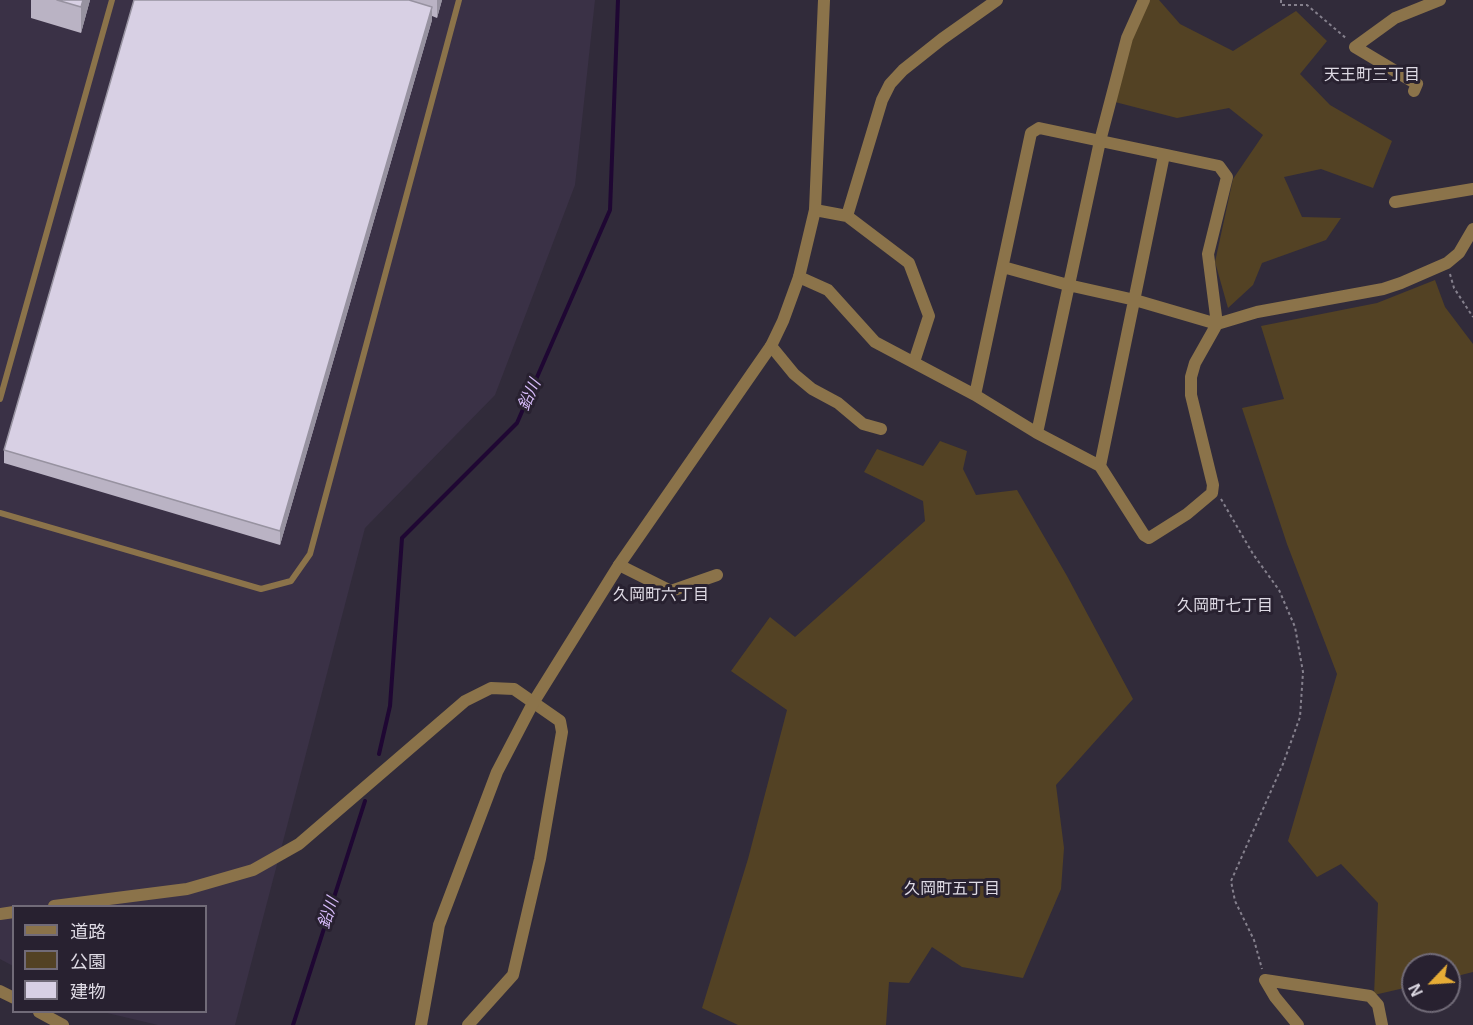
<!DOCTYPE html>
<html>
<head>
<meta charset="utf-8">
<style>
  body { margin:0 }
  #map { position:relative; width:1473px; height:1025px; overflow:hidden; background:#312b3a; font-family:Arial,"Noto Sans JP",sans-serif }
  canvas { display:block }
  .legend { position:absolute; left:12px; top:905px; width:195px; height:108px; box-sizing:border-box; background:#282130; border:2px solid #716b78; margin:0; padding:8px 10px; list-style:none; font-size:18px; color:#dedae4 }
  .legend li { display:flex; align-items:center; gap:12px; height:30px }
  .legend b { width:30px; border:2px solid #716b78 }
  .north { position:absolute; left:1401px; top:953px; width:60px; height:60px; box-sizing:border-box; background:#282130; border:2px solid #716b78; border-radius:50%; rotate:245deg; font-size:16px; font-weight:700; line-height:24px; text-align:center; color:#dedae4 }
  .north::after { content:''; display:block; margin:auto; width:21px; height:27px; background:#e6ac36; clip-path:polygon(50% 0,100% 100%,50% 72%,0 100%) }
</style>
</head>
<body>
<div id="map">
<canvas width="1473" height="1025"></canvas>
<ul class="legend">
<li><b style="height:8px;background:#8b734a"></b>道路</li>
<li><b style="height:16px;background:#534224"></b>公園</li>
<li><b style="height:16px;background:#d8d0e4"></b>建物</li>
</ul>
<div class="north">N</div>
</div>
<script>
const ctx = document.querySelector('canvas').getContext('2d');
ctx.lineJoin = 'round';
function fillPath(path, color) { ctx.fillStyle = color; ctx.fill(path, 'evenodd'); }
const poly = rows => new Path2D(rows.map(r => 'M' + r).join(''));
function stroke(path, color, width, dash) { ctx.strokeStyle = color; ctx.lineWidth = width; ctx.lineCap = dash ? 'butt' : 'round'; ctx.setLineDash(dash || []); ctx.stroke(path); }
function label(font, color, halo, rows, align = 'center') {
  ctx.font = font + ' Arial,"Noto Sans JP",sans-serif'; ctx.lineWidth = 6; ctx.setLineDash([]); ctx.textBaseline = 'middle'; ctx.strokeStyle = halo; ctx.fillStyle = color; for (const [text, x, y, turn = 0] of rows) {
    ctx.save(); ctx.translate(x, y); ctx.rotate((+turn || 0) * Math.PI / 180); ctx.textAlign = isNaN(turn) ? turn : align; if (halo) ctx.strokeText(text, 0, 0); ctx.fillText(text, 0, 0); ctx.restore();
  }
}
const built = poly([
  [0,0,595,0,575,185,495,395,365,528,235,1025,158,1025,103,1012,206,1012,206,906,14,906,13,966,0,959]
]);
const green = poly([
  [1150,0,1159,0,1180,24,1233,51,1296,11,1327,41,1300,74,1330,105,1392,141,1373,188,1321,169,1284,177,1302,217,1341,218,1326,240,1262,263,1253,285,1228,308,1215,262,1233,179,1263,135,1229,108,1177,118,1115,102,1131,37],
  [1435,280,1445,307,1473,344,1473,972,1449,978,1449,965,1413,965,1413,986,1374,995,1378,903,1341,864,1317,877,1288,841,1337,674,1287,544,1242,408,1284,399,1261,326,1377,303],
  [940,441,967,451,963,469,976,495,1017,490,1067,576,1133,699,1056,785,1064,848,1061,889,1023,978,962,967,932,947,909,983,889,982,886,1025,738,1025,702,1008,748,859,787,710,731,671,770,617,795,637,925,521,923,501,864,472,877,449,923,466]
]);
const stream = poly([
  [379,754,390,706,402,538,517,423,610,210,618,0],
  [293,1025,365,801]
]);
const path = poly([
  [1281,0,1281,5,1307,5,1347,39],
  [1450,274,1454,288,1473,317],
  [1221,499,1253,554,1279,590,1295,627,1303,672,1300,717,1283,764,1231,881,1235,901,1254,940,1262,969]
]);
const service = poly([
  [0,399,112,0],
  [0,513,261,589,291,581,310,554,459,0]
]);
const minor = poly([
  [1414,91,1417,84,1355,47,1395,18,1440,0],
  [1395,202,1473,189],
  [815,210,847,216,882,100,890,84,903,70,942,39,997,0],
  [847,216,909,263,929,316,914,362],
  [1003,267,1068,285,1135,300,1217,324,1257,312,1383,289,1401,283,1447,263,1459,253,1473,229],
  [799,277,828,290,875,342,975,395,1037,433,1100,466,1144,535,1149,538,1187,514,1212,493,1213,485,1191,395,1191,377,1195,363,1217,324,1208,254,1227,177,1219,166,1039,128,1031,133,975,395],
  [771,346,794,374,812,389,838,403,863,424,881,429],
  [1037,433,1100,141,1127,38,1144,0],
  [1100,466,1164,155],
  [619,565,671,591,717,575],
  [54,906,187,889,253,870,299,844,465,701,491,688,514,689,560,721,562,732,540,859,513,975,468,1025],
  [0,914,14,912],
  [1265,980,1370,996,1378,1005,1382,1025],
  [1265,980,1275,997,1298,1025]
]);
const tertiary = poly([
  [0,991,14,998],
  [39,1012,63,1025],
  [421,1025,439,925,497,772,533,703,619,565,771,346,783,321,799,277,815,210,824,0]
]);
const wall = poly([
  [31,0,90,0,81,33,31,18],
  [134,0,442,0,437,18,432,16,432,20,280,545,4,463,4,450]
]);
const shadedWall = poly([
  [83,0,90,0,81,33,81,7],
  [437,0,442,0,437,18],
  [432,7,432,20,280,545,280,531]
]);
const building = poly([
  [57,0,83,0,81,7,57,0],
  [134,0,409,0,432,7,280,531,4,450,134,0]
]);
const neighbourhoodNames = [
  ["天王町三丁目",1372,76],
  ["久岡町六丁目",661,596],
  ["久岡町七丁目",1225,607],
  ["久岡町五丁目",952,890]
];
const waterNames = [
  ["鉛川",530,395,-66],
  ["鉛川",329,913,-72]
];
fillPath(built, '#3a3146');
fillPath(green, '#534224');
stroke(stream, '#1f0733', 4);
stroke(path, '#85808d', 2, [3, 3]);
stroke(service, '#8b734a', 6);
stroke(minor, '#8b734a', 12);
stroke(tertiary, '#8b734a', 12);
fillPath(wall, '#bab3c4');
fillPath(shadedWall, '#9792a0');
fillPath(building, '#d8d0e4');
stroke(building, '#9792a0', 1.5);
label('16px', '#dedae4', '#282130', neighbourhoodNames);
label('italic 16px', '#d6bbf9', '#282130', waterNames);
</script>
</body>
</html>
